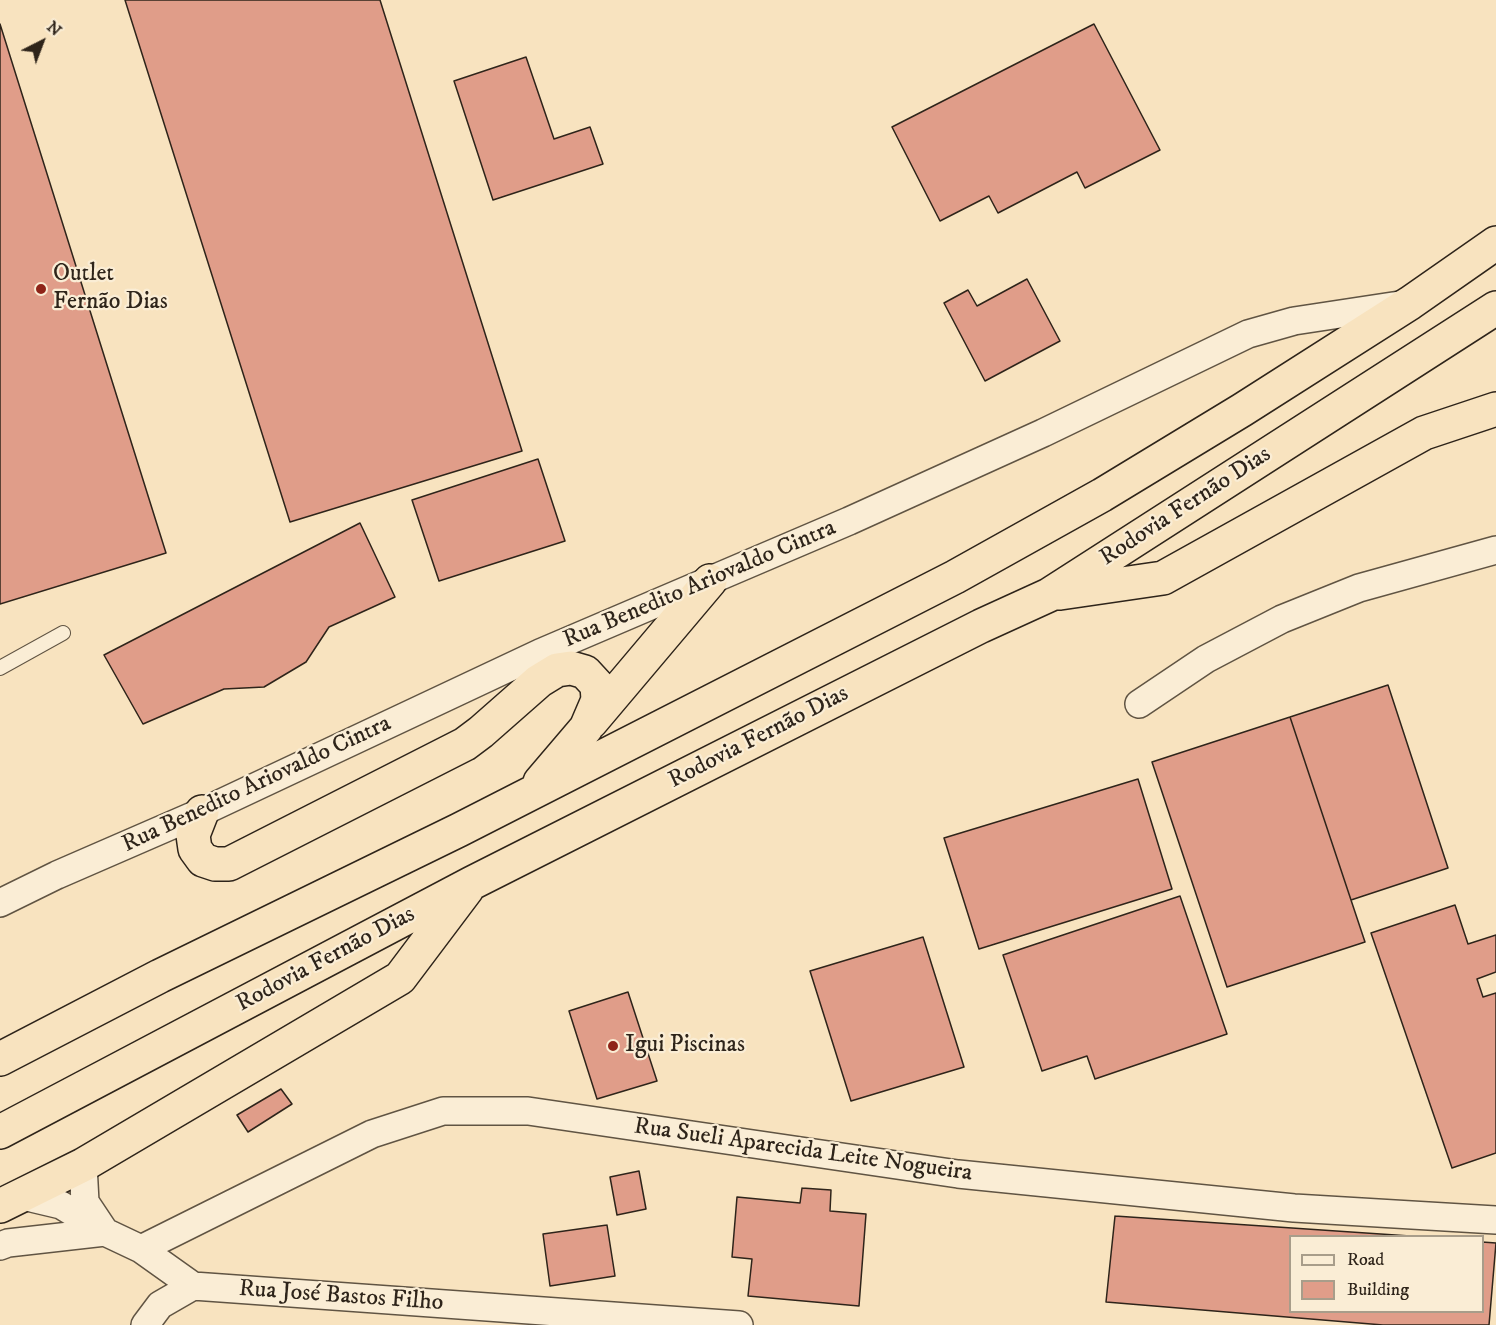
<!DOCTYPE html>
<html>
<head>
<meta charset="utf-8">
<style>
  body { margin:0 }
  #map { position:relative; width:1496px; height:1325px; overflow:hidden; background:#f8e3bf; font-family:"IM FELL DW Pica",serif }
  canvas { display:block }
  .legend { position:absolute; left:1289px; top:1235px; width:195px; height:78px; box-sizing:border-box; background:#faedd5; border:2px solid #a89d8a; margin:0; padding:8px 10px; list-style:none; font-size:18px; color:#2e241a }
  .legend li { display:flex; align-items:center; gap:12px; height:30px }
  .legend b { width:30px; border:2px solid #a89d8a }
  .north { position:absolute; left:12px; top:12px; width:60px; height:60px; -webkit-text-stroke:4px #faedd5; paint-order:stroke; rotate:42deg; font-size:16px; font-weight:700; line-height:24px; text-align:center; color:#2e241a }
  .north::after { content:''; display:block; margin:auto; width:21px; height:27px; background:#2e241a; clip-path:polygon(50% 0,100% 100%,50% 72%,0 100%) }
</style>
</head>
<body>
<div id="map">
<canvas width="1496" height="1325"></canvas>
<ul class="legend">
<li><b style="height:8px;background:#faedd5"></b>Road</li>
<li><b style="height:16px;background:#e09d89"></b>Building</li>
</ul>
<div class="north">N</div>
</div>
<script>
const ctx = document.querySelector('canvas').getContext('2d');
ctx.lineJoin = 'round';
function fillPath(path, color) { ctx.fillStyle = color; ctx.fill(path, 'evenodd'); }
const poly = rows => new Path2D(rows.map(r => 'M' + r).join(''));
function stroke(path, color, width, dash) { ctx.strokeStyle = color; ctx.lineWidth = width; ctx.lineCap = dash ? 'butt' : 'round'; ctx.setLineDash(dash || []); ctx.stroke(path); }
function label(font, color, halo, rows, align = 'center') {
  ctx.font = font + ' "IM FELL DW Pica",serif'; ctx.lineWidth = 4.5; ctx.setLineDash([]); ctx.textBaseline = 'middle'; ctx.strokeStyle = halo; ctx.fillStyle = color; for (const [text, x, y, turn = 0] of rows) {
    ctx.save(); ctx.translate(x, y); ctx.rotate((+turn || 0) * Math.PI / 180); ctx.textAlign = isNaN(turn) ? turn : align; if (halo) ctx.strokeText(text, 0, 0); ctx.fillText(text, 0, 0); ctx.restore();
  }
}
const building = poly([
  [125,0,380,0,522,451,290,522,125,0],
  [0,24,166,553,0,604,0,24],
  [1094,24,1160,150,1085,188,1077,172,998,213,989,196,940,221,892,127,1094,24],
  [526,57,554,139,590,127,603,164,493,200,454,81,526,57],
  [1027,279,1060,341,985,381,944,303,968,290,977,306,1027,279],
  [538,459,565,541,439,581,412,500,538,459],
  [360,523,395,597,329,627,306,662,264,687,224,689,143,724,104,655,360,523],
  [1388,685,1448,868,1351,900,1290,717,1388,685],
  [1290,717,1365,942,1227,987,1152,762,1290,717],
  [1138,779,1172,889,979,949,944,838,1138,779],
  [1180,896,1227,1034,1095,1079,1087,1056,1042,1071,1003,955,1180,896],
  [1455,905,1468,944,1496,935,1496,972,1477,979,1483,997,1496,993,1496,1153,1452,1168,1371,933,1455,905],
  [923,937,964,1067,851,1101,810,971,923,937],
  [628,992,657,1081,597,1099,569,1011,628,992],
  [281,1089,292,1104,248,1132,237,1115,281,1089],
  [639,1171,646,1209,617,1215,610,1177,639,1171],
  [802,1188,831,1190,830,1211,866,1214,859,1306,748,1296,752,1259,732,1257,737,1197,800,1203,802,1188],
  [1115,1216,1410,1236,1290,1236,1290,1312,1482,1312,1482,1242,1496,1243,1489,1325,1383,1325,1106,1302,1115,1216],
  [607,1225,615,1276,550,1286,543,1234,607,1225]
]);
const service = poly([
  [0,668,63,633]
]);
const minor = poly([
  [1139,704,1206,659,1282,619,1359,588,1496,550],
  [0,903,57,875,202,812,540,653,849,521,1043,433,1248,334,1294,321,1406,304],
  [83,1165,85,1202,103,1229],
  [23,1196,61,1205,105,1232,141,1249,193,1286,739,1325],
  [0,1246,8,1243,105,1232],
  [141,1249,372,1134,443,1111,528,1111,958,1174,1294,1208,1496,1220],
  [145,1325,160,1305,193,1286]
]);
const motorway = poly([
  [1060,593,1163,578,1424,433,1496,409],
  [591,722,710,581],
  [202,812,193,835,195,849,203,860,215,864,229,864,465,744,481,732,539,681,557,670,571,668,585,672,597,685,598,700,586,728,540,782],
  [0,1059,160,976,459,830,955,577,1102,495,1242,410,1410,303,1496,243],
  [0,1132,472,883,981,626,1049,595,1496,308],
  [0,1206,83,1165,400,978,467,889]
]);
const markers = [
  [41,289,6,"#8f2418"],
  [613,1046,6,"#8f2418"]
];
const poiNames = [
  ["Outlet",53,275],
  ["Fernão Dias",53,303],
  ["Igui Piscinas",625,1046]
];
const streetNames = [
  ["Rodovia Fernão Dias",1186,507,-33],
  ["Rua Benedito Ariovaldo Cintra",700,585,-23],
  ["Rodovia Fernão Dias",759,738,-27],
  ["Rua Benedito Ariovaldo Cintra",257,785,-25],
  ["Rodovia Fernão Dias",326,960,-28],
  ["Rua Sueli Aparecida Leite Nogueira",803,1151,8],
  ["Rua José Bastos Filho",341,1297,4]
];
fillPath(building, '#e09d89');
stroke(building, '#2e241a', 1.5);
stroke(service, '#605443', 16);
stroke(minor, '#605443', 30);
stroke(motorway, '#2e241a', 36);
stroke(service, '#faedd5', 14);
stroke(minor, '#faedd5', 27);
stroke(motorway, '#f8e3bf', 33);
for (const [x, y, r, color] of markers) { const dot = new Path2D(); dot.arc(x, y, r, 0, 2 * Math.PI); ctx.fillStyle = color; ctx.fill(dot); stroke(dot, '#faedd5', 2); }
label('24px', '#2e241a', '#faedd5', poiNames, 'left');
label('24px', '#2e241a', '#faedd5', streetNames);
</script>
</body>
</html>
